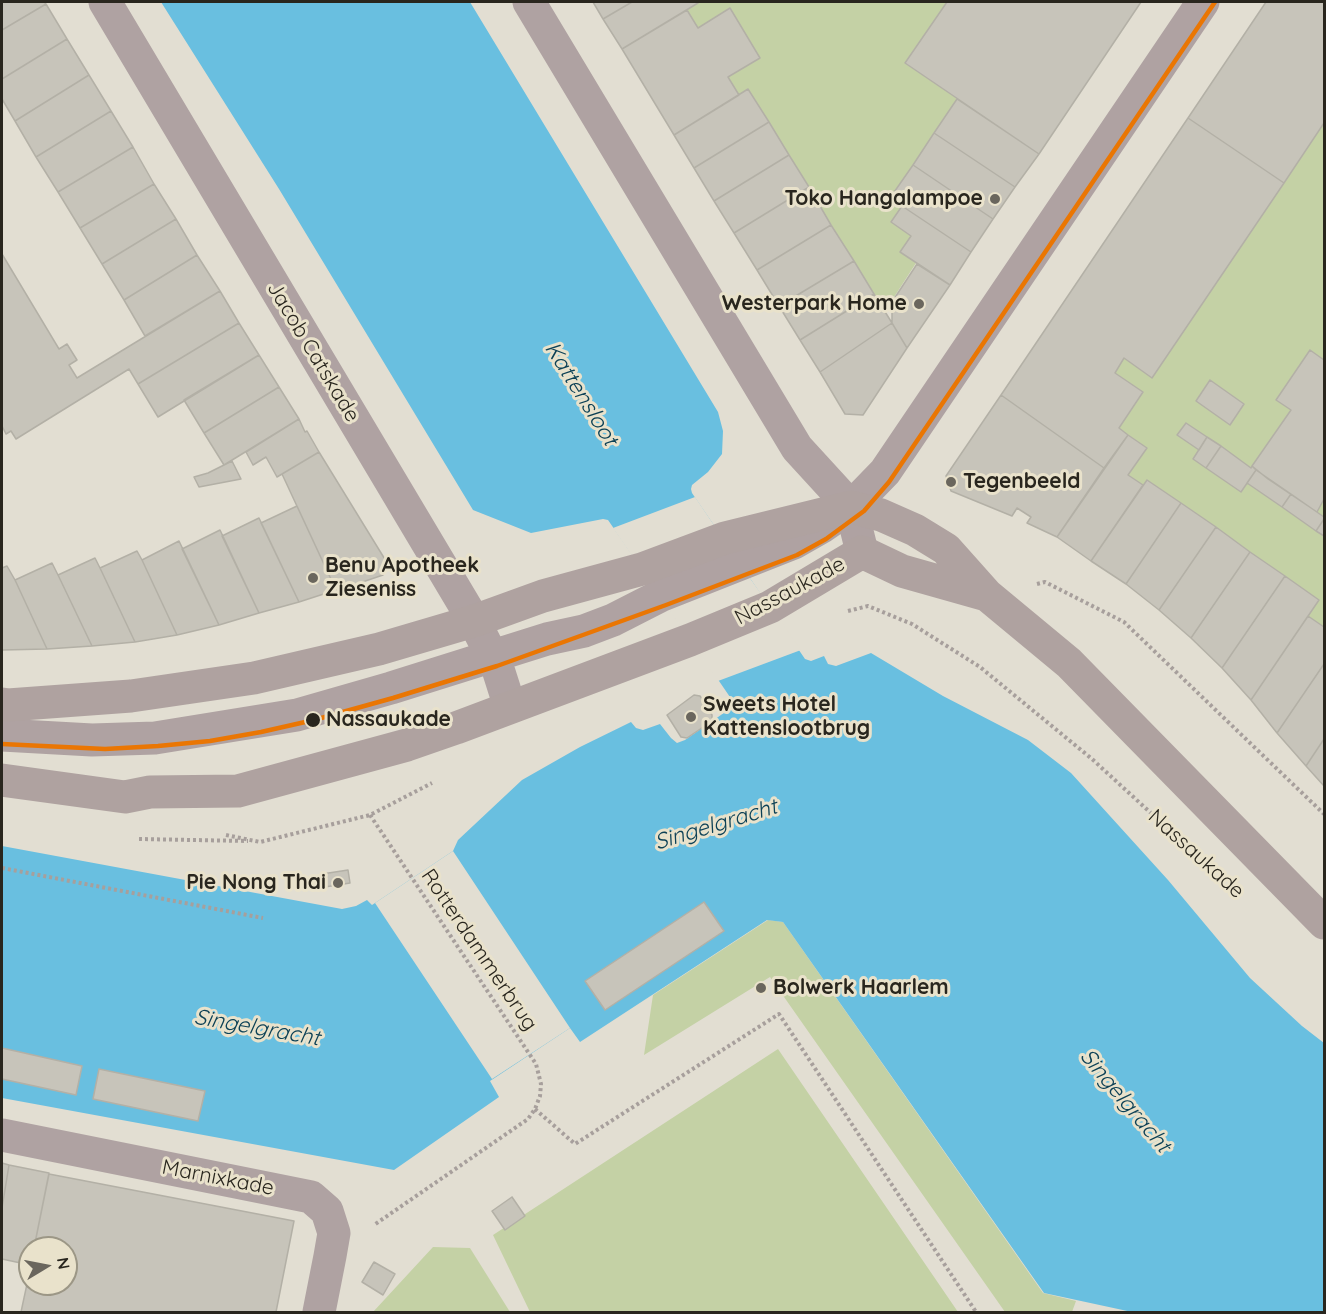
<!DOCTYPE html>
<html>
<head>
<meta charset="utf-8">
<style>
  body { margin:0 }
  #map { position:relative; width:1326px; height:1314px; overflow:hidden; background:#e2ded2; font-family:Quicksand,sans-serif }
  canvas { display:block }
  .frame { position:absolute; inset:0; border:3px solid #29261e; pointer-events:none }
  .north { position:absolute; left:18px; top:1236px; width:60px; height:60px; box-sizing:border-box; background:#e9e2cb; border:2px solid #9c9786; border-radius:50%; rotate:80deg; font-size:16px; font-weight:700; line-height:24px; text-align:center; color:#29261e }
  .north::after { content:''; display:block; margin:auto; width:21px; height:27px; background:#6a665d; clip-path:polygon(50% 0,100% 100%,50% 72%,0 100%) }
</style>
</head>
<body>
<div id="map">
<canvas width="1326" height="1314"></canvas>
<div class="frame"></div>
<div class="north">N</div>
</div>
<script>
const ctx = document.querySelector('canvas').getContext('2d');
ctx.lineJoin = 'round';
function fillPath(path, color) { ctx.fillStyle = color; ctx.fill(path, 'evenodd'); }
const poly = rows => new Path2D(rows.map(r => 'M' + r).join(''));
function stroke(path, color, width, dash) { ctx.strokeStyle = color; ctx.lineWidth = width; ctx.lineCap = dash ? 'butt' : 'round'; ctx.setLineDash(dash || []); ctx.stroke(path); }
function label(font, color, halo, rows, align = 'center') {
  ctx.font = font + ' Quicksand,sans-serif'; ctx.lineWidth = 6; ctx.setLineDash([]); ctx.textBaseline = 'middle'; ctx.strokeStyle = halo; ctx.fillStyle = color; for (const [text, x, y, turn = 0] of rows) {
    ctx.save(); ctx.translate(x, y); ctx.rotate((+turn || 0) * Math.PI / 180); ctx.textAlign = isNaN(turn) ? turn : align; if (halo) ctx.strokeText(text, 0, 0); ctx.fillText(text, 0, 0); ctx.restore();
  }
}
const green = poly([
  [675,2,1084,2,878,322],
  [1283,54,1324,80,1324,728,1199,595,1005,470],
  [768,920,783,922,1043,1293,1076,1301,1072,1312,1005,1312,770,977,644,1055,653,995],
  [778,1049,958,1312,530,1312,493,1235],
  [433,1247,470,1248,510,1312,373,1312]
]);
const water = poly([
  [161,2,470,2,718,412,723,431,722,454,708,472,692,485,691,489,692,493,805,659,811,661,824,656,828,664,836,666,871,653,943,696,1028,740,1071,773,1168,880,1250,978,1302,1026,1324,1043,1324,1312,1132,1312,1044,1293,783,922,767,920,580,1042,570,1028,490,1081,499,1097,394,1170,2,1098,2,846,342,909,356,906,367,900,372,905,453,851,458,840,522,780,580,747,631,722,636,728,643,730,660,724,671,738,677,743,685,740,731,708,733,705,732,700,719,681,608,520,603,519,531,533,473,510,279,189]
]);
const pier = poly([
  [695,497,747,574,801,650,718,681,613,528],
  [453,851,570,1028,492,1079,375,903]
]);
const building = poly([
  [2,2,44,2,46,4,2,30,2,2],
  [593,2,632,2,603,19,593,2],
  [632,2,697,2,698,3,622,49,603,19,632,2],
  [947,2,1141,2,1039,154,905,63,947,2],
  [1266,2,1324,2,1324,123,1284,183,1188,118,1266,2],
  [46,4,67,39,2,79,2,30,46,4],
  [730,8,760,58,728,77,739,95,674,135,622,49,687,10,698,28,730,8],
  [67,39,89,75,15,121,2,99,2,79,67,39],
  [89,75,111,111,36,157,15,121,89,75],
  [748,89,769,122,694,168,674,135,748,89],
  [957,99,1039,154,1015,187,934,133,957,99],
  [111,111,133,147,58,192,36,157,111,111],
  [1188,118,1284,183,1152,378,1124,358,1115,373,1143,392,1119,428,1128,435,1104,468,1001,395,1188,118],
  [769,122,789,155,714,201,694,168,769,122],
  [934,133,1015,187,993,219,913,165,934,133],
  [133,147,154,184,80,228,58,192,133,147],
  [789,155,809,187,734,233,714,201,789,155],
  [913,165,993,219,971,252,890,198,913,165],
  [154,184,176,219,102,264,80,228,154,184],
  [809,187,831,225,757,270,734,233,809,187],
  [902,206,971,252,950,285,900,252,911,236,891,222,902,206],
  [176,219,197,255,124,300,102,264,176,219],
  [831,225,854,261,779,306,757,270,831,225],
  [2,254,59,349,67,344,77,360,69,365,77,378,220,291,239,323,138,384,129,369,16,439,11,431,6,434,2,426,2,254],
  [197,255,220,291,145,336,124,300,197,255],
  [854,261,874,294,800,340,779,306,854,261],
  [917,264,950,285,907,348,892,323,892,302,917,264],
  [874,294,892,323,820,372,800,340,874,294],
  [239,323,259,355,158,417,138,384,239,323],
  [892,323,907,348,863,415,845,414,820,372,892,323],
  [1310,350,1324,360,1324,499,1317,512,1268,479,1252,466,1291,410,1276,400,1310,350],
  [259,355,279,387,204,433,184,400,259,355],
  [1210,380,1244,404,1230,425,1196,401,1210,380],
  [279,387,299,419,224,465,204,433,279,387],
  [1001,395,1104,468,1057,537,1027,523,1031,517,1017,508,1012,516,951,491,946,476,1001,395],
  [299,419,305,432,307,431,319,452,277,477,266,457,253,465,246,452,299,419],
  [1186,423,1207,437,1199,450,1177,435,1186,423],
  [1128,435,1147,448,1128,475,1143,485,1091,561,1057,537,1128,435],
  [1207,437,1221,446,1206,468,1193,459,1207,437],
  [1221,446,1251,468,1252,466,1256,470,1241,492,1206,468,1221,446],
  [319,452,386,561,383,575,339,590,336,590,282,474,319,452],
  [232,461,241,479,199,487,194,477,208,473,232,461],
  [1256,470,1291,494,1282,507,1247,483,1256,470],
  [1147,480,1181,503,1126,584,1091,561,1147,480],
  [1291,494,1324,517,1324,519,1316,531,1282,507,1291,494],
  [1181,503,1216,527,1159,610,1126,584,1181,503],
  [297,506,336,590,299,602,261,523,297,506],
  [259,518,299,602,259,613,222,536,259,518],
  [1324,519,1324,536,1316,531,1324,519],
  [1216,527,1250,552,1191,638,1159,610,1216,527],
  [220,530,259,613,219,625,182,549,220,530],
  [179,541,219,625,177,635,142,560,179,541],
  [137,551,142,560,177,635,135,642,100,568,137,551],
  [1250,552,1285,576,1222,668,1191,638,1250,552],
  [95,558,100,568,135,642,92,646,58,575,95,558],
  [52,563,58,575,92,646,47,649,15,580,52,563],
  [7,566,15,580,47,649,2,650,2,568,7,566],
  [1285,576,1319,600,1251,700,1222,668,1285,576],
  [1308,616,1324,627,1324,664,1277,733,1251,700,1308,616],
  [1324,664,1324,739,1306,766,1277,733,1324,664],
  [694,695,700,696,712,715,712,721,687,738,681,737,667,715,694,695],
  [1324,739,1324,786,1306,766,1324,739],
  [348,870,350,883,325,887,322,874,348,870],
  [704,902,724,931,605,1010,585,981,704,902],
  [2,1048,82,1066,76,1095,2,1079,2,1048],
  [99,1069,205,1091,198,1121,93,1099,99,1069],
  [2,1163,9,1165,2,1208,2,1163],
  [9,1165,49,1173,34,1248,30,1248,30,1265,2,1259,2,1208,9,1165],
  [49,1174,294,1221,276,1312,21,1312,30,1270,30,1284,66,1284,66,1248,34,1248,49,1174],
  [512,1197,525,1216,505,1230,492,1211,512,1197],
  [374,1262,395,1274,383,1295,362,1282,374,1262]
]);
const path = poly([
  [1037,584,1045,582,1124,622,1324,814],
  [848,611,868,606,912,624,980,667,1092,759,1177,837],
  [370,815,536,1064,541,1084,540,1096,535,1109,528,1119,374,1225],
  [226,835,260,842,370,815,432,783],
  [139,839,248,841],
  [2,868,263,918],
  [535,1109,575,1144,779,1014,976,1312]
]);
const minor = poly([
  [105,2,474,621,497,666,510,707],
  [529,2,797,448,851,507,862,552],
  [2,735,92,740,155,738,297,715,391,688,547,639,584,631,613,620,660,596,794,543,822,527,851,507,885,472,1203,2],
  [2,1135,311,1197,327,1211,334,1233,330,1256,319,1312]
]);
const major = poly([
  [2,704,8,705,131,696,254,678,379,649,474,621,543,596,642,569,725,538,851,507,881,515,915,530,946,549,987,595,1069,663,1324,923],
  [2,780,125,797,150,792,238,791,407,745,456,728,690,640,770,607,862,552,902,571,987,595]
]);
const tram1 = poly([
  [2,744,105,749,158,746,210,741,261,732,314,720,393,698,497,666,666,605,797,555,826,539,864,511,889,482,1215,2]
]);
const markers = [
  [995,199,6,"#6a665d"],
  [919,304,6,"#6a665d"],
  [951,482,6,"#6a665d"],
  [313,578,6,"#6a665d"],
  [691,717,6,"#6a665d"],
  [313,720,8,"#29261e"],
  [338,883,6,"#6a665d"],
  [761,988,6,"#6a665d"]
];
const poiNames = [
  ["Toko Hangalampoe",983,199,"right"],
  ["Westerpark Home",907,304,"right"],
  ["Tegenbeeld",963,482],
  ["Benu Apotheek",325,566],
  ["Zieseniss",325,590],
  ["Sweets Hotel",703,705],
  ["Kattenslootbrug",703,729],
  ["Pie Nong Thai",326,883,"right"],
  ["Bolwerk Haarlem",773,988]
];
const streetNames = [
  ["Jacob Catskade",313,352,59],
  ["Nassaukade",790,591,-28],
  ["Nassaukade",1196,854,42],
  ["Rotterdammerbrug",479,950,56],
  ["Marnixkade",218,1178,11]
];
const stopNames = [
  ["Nassaukade",326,720]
];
const waterNames = [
  ["Kattensloot",581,394,58],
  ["Singelgracht",716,825,-17],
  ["Singelgracht",257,1028,10],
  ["Singelgracht",1125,1101,50]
];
fillPath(green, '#c4d1a5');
fillPath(water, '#69bfe0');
fillPath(pier, '#e2ded2');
fillPath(building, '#c7c4ba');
stroke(building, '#b3b0a6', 1.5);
stroke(path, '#a79f9c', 4, [3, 3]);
stroke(minor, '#afa2a2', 33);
stroke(major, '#afa2a0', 33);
stroke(tram1, '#ea7603', 4.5);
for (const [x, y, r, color] of markers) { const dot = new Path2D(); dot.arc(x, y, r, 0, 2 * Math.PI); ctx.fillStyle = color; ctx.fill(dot); stroke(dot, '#e9e2cb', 2); }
label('bold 21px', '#29261e', '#e9e2cb', poiNames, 'left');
label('21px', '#29261e', '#e9e2cb', streetNames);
label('bold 21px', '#29261e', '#e9e2cb', stopNames, 'left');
label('italic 22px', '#0c4156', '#e9e2cb', waterNames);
</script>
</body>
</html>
